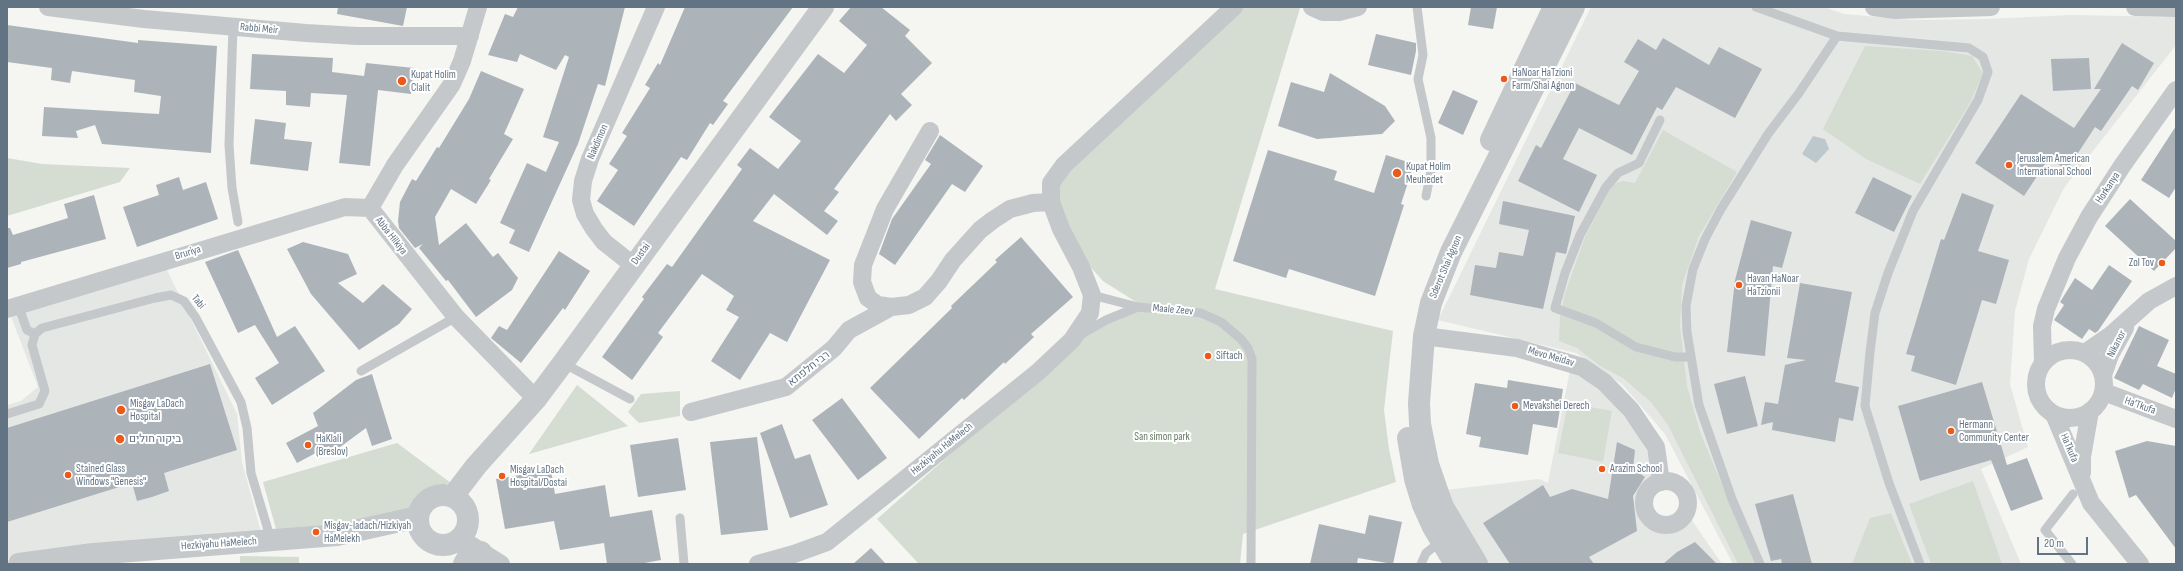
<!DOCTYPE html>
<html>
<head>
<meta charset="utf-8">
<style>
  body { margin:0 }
  #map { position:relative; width:2183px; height:571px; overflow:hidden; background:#f5f5f1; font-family:"Sofia Sans Condensed",sans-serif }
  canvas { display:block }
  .frame { position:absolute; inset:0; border:8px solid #627384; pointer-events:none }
  .scale { position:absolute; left:2037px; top:537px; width:51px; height:18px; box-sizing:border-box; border:2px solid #627384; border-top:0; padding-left:5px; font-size:12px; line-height:14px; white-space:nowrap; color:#627384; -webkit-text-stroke:3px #fff; paint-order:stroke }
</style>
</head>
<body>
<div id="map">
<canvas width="2183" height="571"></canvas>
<div class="frame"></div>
<div class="scale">20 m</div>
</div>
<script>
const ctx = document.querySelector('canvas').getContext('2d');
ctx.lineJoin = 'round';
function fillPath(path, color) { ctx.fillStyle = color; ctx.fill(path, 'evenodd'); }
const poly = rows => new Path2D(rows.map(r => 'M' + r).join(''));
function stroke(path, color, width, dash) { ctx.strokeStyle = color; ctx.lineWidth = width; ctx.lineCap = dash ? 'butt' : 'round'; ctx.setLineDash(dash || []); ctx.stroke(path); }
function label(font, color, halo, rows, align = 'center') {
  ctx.font = font + ' "Sofia Sans Condensed",Heebo,sans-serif'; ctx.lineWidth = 4; ctx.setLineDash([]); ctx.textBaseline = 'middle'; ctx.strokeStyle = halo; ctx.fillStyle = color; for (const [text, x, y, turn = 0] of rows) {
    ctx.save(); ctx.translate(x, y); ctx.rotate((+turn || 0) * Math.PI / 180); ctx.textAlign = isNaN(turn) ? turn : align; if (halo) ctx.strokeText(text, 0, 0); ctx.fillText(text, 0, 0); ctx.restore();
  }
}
const built = poly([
  [1591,7,1824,7,1844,14,1912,20,1987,19,2071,15,2176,17,2176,45,2064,188,2029,259,2015,311,2010,384,2028,447,1981,469,2021,564,1733,564,1665,434,1623,385,1576,353,1438,320],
  [165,266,237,414,242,462,261,532,87,545,7,559,7,405,21,401,38,387,10,314],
  [1570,370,1591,381,1614,404,1637,433,1652,460,1654,478,1639,495,1640,510,1645,522,1658,530,1675,531,1691,519,1722,564,1477,564,1437,491,1539,479,1548,483]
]);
const green = poly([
  [1243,7,1300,8,1215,289,1393,331,1384,410,1389,449,1396,482,1243,534,1240,564,919,564,877,519,1085,335,1139,304,1103,281,1084,260,1055,204,1062,176,1235,11],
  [1865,46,1943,51,1972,56,1983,73,1970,103,1920,184,1866,159,1823,129],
  [1663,130,1737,172,1699,236,1682,285,1680,326,1687,386,1700,432,1755,564,1738,564,1668,425,1651,402,1623,378,1600,366,1577,348,1559,341,1560,317,1565,293,1585,237,1613,184,1623,181,1635,183],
  [7,158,42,164,130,168,120,182,7,216],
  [577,385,628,426,529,454],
  [680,391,680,416,639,423,628,412,641,394],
  [1568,403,1612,411,1603,462,1558,453],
  [397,443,451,483,426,489,416,498,410,510,349,523,276,529,263,482],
  [1973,481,2002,564,1931,564,1909,504],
  [1891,513,1912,564,1852,564,1870,518],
  [240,556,299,557,299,564,240,564]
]);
const water = poly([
  [1813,136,1825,139,1829,149,1816,163,1802,154]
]);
const building = poly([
  [338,7,407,7,403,26,337,14],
  [518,7,625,7,605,86,598,84,578,144,529,252,509,243,515,230,500,223,527,163,546,172,559,142,543,137,569,57,565,55,556,70,520,54,517,62,488,55,505,14,513,17],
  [685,7,793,7,723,101,728,104,713,125,710,123,687,160,681,157,634,226,597,201,618,170,609,164,627,136,622,133,650,88,645,85,658,63,660,65],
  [851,7,881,7,910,30,905,36,932,63,901,94,912,105,896,121,890,114,834,189,839,192,824,211,838,221,827,235,774,194,753,221,830,260,787,342,770,333,740,380,711,361,739,317,726,310,734,296,702,274,658,333,663,337,632,380,602,357,644,299,642,297,667,264,672,267,742,169,737,165,750,148,778,169,801,141,769,117,818,54,844,73,867,45,839,21],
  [1471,7,1497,7,1493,29,1468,25],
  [7,25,138,43,138,40,217,46,211,153,102,144,95,125,76,131,78,138,42,136,44,107,159,114,161,96,134,92,135,80,72,71,70,83,51,80,52,68,7,62],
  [1376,34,1416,43,1416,51,1411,75,1368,65],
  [1663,38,1709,65,1719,47,1762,69,1735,118,1676,87,1662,110,1657,107,1632,155,1579,128,1563,159,1597,175,1579,212,1518,181,1536,145,1541,148,1575,83,1619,105,1639,71,1624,62,1638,39,1656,50],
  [2122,43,2154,63,2138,90,2132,86,2101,131,2095,127,2067,170,2049,158,2024,196,1975,163,2021,94,2074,128,2101,89,2094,89],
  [252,54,333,58,332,72,364,76,366,63,414,68,411,94,378,90,370,166,339,163,347,95,311,93,310,107,286,105,286,91,250,89],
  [2089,58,2091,89,2053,91,2051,59],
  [481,71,524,89,504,134,513,139,489,179,491,180,476,204,451,189,435,217,439,245,466,223,493,257,498,253,518,278,512,290,476,317,448,280,446,281,419,248,423,244,415,248,399,228,398,221,400,202,412,179,416,181,437,147,439,148,469,99],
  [1330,73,1385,106,1395,121,1382,134,1317,139,1278,126,1291,82,1324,92],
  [1453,90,1478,101,1463,135,1438,123],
  [255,119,286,123,284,139,312,142,308,171,250,164],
  [2176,126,2176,187,2169,198,2141,180],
  [940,135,983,166,965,192,952,184,895,265,879,254,892,219,931,164,925,160],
  [1268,150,1337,171,1334,180,1374,193,1386,155,1414,164,1401,204,1404,205,1375,296,1289,269,1286,278,1233,261],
  [179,177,183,190,206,182,218,219,137,247,123,207,159,195,156,185],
  [1873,177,1912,196,1894,232,1855,213],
  [1962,193,1994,205,1978,251,2009,260,1996,304,1982,300,1956,385,1911,371,1915,356,1906,354,1941,239,1944,240],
  [94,195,106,239,21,262,21,264,7,268,7,228,10,228,13,235,68,218,64,204],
  [2130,199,2176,241,2176,248,2154,271,2105,226],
  [1503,201,1575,216,1566,254,1556,252,1543,309,1470,295,1475,265,1496,268,1499,252,1523,256,1529,230,1499,224],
  [1751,220,1792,232,1782,268,1773,266,1765,356,1727,352,1735,280],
  [1021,237,1073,297,1031,334,1034,337,1005,364,1004,362,964,400,962,398,919,439,870,388,952,308,951,306,997,262,995,260],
  [303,242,348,254,357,274,338,283,363,303,383,284,412,309,399,324,359,350,311,294,287,249],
  [238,250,277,337,295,326,325,371,272,405,255,378,279,363,255,325,238,333,205,262],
  [559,251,590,271,565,310,563,308,521,363,491,338,499,326,507,330],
  [2109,265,2132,281,2098,331,2095,333,2089,329,2082,339,2054,320,2064,305,2060,302,2075,278,2092,290],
  [1800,283,1852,292,1835,382,1859,387,1853,421,1839,418,1835,442,1772,430,1773,422,1761,425,1765,402,1778,404,1785,365,1806,360,1787,358],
  [2139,326,2169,340,2157,366,2176,374,2176,388,2172,398,2143,384,2139,390,2114,378],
  [210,364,237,450,164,473,169,491,152,497,137,501,132,483,7,522,7,428],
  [372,374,392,439,372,446,366,428,332,453,329,446,297,463,286,443,318,426,313,413,356,380],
  [1745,376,1758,426,1727,434,1714,384],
  [1508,380,1563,389,1557,428,1533,424,1528,455,1479,447,1481,437,1466,434,1475,383,1507,388],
  [1982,382,2007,465,2027,458,2043,499,2011,511,1991,460,1920,481,1898,406],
  [842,398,887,458,858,480,812,420],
  [782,424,795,459,810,454,828,505,790,518,760,433],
  [757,437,768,530,721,535,710,442],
  [678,438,686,490,638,497,630,445],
  [2147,441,2176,446,2176,549,2136,495,2129,498,2115,451],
  [1617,442,1635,450,1633,469,1645,477,1633,496,1637,531,1589,557,1594,564,1510,564,1483,523,1543,485,1550,497,1572,489,1608,499],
  [551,470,555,494,605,485,610,517,652,510,661,560,639,564,607,564,604,543,560,550,554,521,505,529,496,479],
  [1793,494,1812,564,1782,564,1781,559,1771,561,1755,504],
  [1369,515,1402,522,1393,564,1358,558,1357,564,1310,564,1319,524,1365,534],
  [1695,542,1717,564,1663,564,1677,552],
  [871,548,886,564,853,564]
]);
const service = poly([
  [1417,7,1423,55,1418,79,1431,138,1431,171,1426,196],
  [1756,7,1837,36,1969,48,1983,57,1988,72,1978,100,1913,211,1888,273,1875,313,1870,352,1865,406,1889,483,1920,564],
  [233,27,229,145,232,188,238,222],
  [1660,120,1639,163,1618,173,1606,187,1580,235,1565,273,1555,308,1596,323,1636,347,1675,357,1691,357],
  [1092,295,1138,307,1201,313,1221,322,1241,339,1248,348,1252,359,1251,564],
  [18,305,27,330,35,334],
  [1080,335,1106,320,1138,307],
  [563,363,630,399],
  [361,371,456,317],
  [7,414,39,404,45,391,32,345,35,334,42,328,155,298,171,295,184,301,196,318,241,402,247,428,251,473,271,540],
  [680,518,684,564],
  [1421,564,1426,553,1441,541],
  [1760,564,1732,499,1699,405,1687,332,1686,306,1693,269,1705,239,1721,209,1768,134,1799,93,1837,36],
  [2072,564,2045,530,2073,494]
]);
const minor = poly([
  [48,7,144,19,306,33,357,36,470,36],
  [1312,7,1323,12,1339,12,1358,7],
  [1874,7,1895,10,1991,7],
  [2135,7,2176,8],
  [930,131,885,209,863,265,862,282,868,298,878,305,891,307,909,305,925,297,939,281,953,260,980,230,993,220,1010,209,1033,203,1051,202],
  [370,208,456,317,536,399],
  [370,208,395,165,452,84,462,61,478,7],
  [633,265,604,242,594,229,585,214,581,200,583,181,590,159,656,7],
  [7,309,345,207,370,208],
  [1424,336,1517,348,1582,367,1604,382,1631,410,1656,447,1661,482],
  '2036 384a34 34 0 1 1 68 0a34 34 0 1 1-68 0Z',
  [2085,353,2111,335,2149,301,2176,286],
  [2043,362,2042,326,2046,309,2067,258,2089,217,2122,166,2176,90],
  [2103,375,2110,355,2125,328],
  [2104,392,2176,419],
  [691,412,786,387,834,348,849,330,891,307],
  [2054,414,2091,503,2140,564],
  [2082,473,2082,457,2090,411],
  '1644 503a22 22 0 1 1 44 0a22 22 0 1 1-44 0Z',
  [460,538,501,564],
  [758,564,794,554,827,542,1038,372,1072,340,1090,313,1092,295,1081,267,1061,229,1051,202,1051,183,1064,165,1234,7]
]);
const tertiary = poly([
  [1491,140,1554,7],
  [1408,438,1415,479,1423,505,1433,527,1455,564],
  '418 520a25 25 0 1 1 50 0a25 25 0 1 1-50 0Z',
  [453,496,476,466,536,399,563,363,823,7],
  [19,564,93,554,337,535,418,517],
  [464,564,470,554,481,552],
  [1477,564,1443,507,1428,464,1420,424,1419,403,1424,336,1431,303,1451,252,1574,7]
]);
const markers = [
  [1504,79,4,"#ec5a1a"],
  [402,81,5,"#ec5a1a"],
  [2009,165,4,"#ec5a1a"],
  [1397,173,5,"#ec5a1a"],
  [2162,263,4,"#ec5a1a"],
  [1739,285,4,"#ec5a1a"],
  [1208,356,4,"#ec5a1a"],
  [1515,406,4,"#ec5a1a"],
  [121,410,5,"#ec5a1a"],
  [1951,431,4,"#ec5a1a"],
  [120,439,5,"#ec5a1a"],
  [308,445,4,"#ec5a1a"],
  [1602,469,4,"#ec5a1a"],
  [68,475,4,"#ec5a1a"],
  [502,476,4,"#ec5a1a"],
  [316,532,4,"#ec5a1a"]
];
const streetNames = [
  ["Rabbi Meir",259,29,5],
  ["Nakdimon",598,142,-67],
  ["Horkanya",2108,188,-57],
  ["Abba Hilkiya",391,236,52],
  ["Bruriya",188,253,-17],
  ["Dustai",641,254,-54],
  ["Sderot Shai Agnon",1446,267,-67],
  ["Tabi",198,302,51],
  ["Maale Zeev",1173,310,5],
  ["Nikanor",2117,344,-63],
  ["Mevo Meidav",1551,357,16],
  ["רבי חלפתא",809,369,-38],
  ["Ha'Tkufa",2140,406,20],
  ["HaTkufa",2069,448,67],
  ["Hezkiyahu HaMelech",942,449,-39],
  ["Hezkiyahu HaMelech",219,544,-4]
];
const poiNames = [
  ["HaNoar HaTzioni",1512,73],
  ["Farm/Shai Agnon",1512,86],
  ["Kupat Holim",411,75],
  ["Clalit",411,88],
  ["Jerusalem American",2017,159],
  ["International School",2017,172],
  ["Kupat Holim",1406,167],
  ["Meuhedet",1406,180],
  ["Zol Tov",2154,263,"right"],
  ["Havan HaNoar",1747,279],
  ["HaTzionii",1747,292],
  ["Siftach",1216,356],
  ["Misgav LaDach",130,404],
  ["Hospital",130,417],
  ["Mevakshei Derech",1523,406],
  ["Hermann",1959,425],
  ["Community Center",1959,438],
  ["ביקור חולים",129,439],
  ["HaKlali",316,439],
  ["(Breslov)",316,452],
  ["Stained Glass",76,469],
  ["Windows \"Genesis\"",76,482],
  ["Arazim School",1610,469],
  ["Misgav LaDach",510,470],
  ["Hospital/Dostai",510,483],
  ["Misgav-ladach/Hizkiyah",324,526],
  ["HaMelekh",324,539]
];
const parkNames = [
  ["San simon park",1162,437]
];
fillPath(built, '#e5e7e4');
fillPath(green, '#d5ddd2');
fillPath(water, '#bdc8cd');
fillPath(building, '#acb4ba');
stroke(service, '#c4c8cb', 9);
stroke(minor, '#c4c8cb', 18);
stroke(tertiary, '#c4c8cb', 22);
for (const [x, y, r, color] of markers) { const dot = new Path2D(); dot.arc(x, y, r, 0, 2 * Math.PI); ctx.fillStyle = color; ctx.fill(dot); stroke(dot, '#fff', 1.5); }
label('11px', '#627384', '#fff', streetNames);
label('11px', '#627384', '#fff', poiNames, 'left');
label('11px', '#657b62', '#fff', parkNames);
</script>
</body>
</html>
